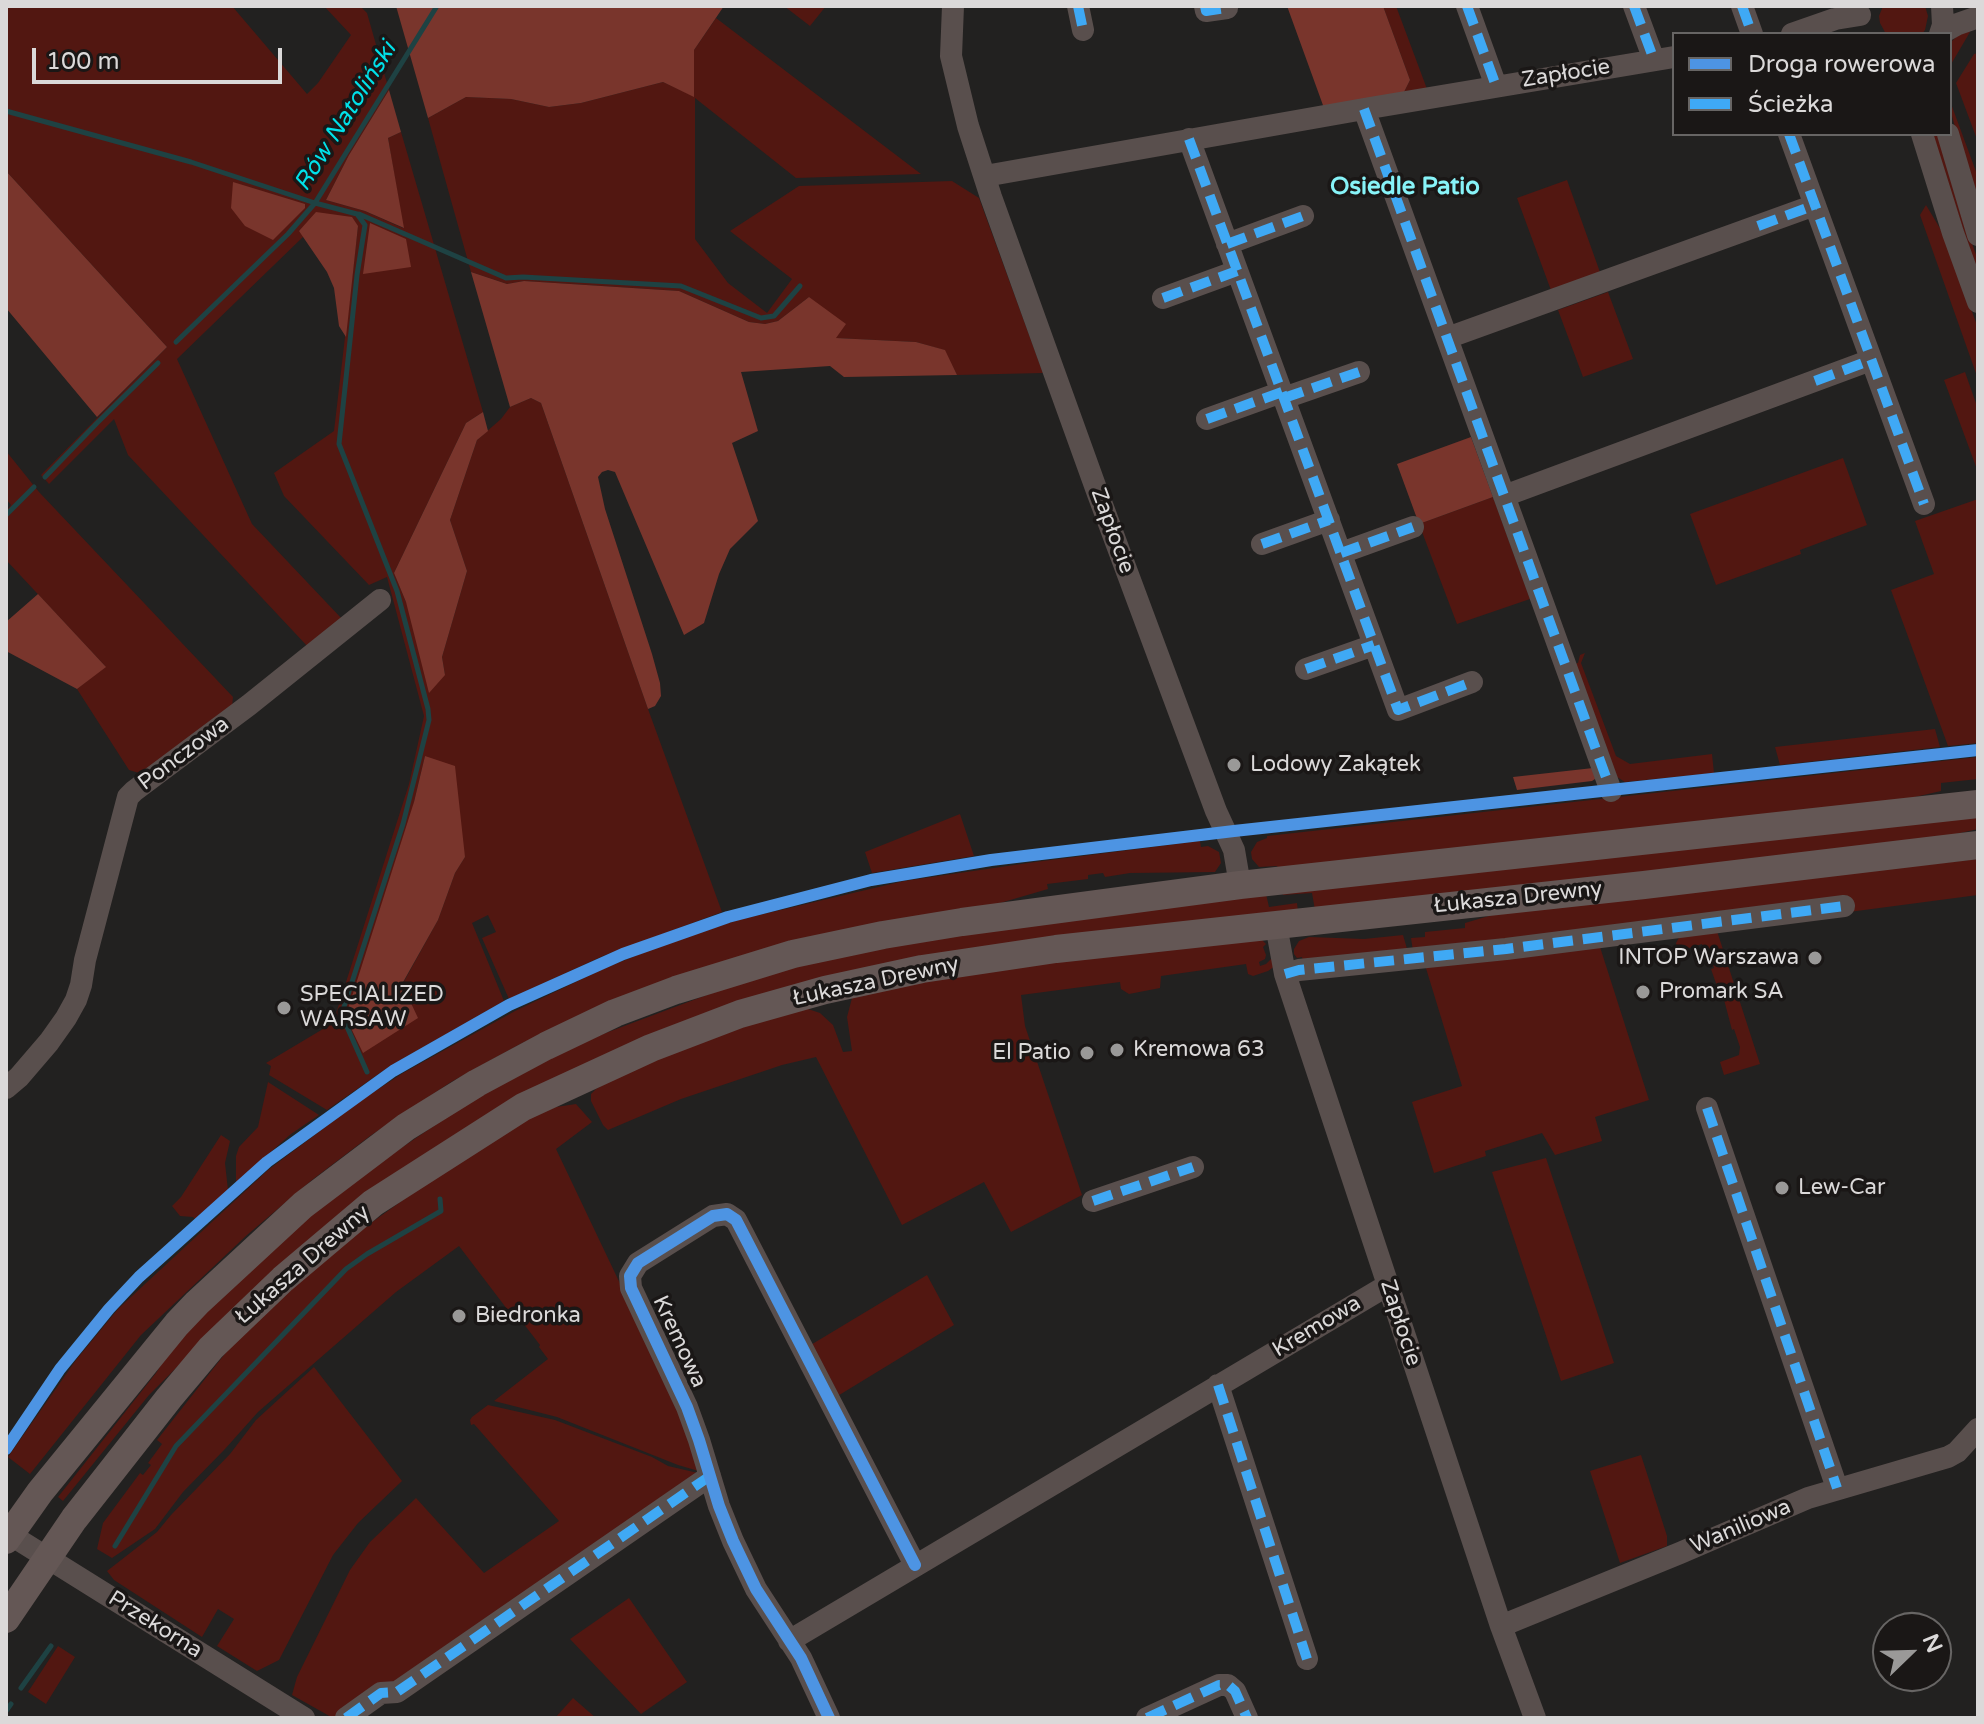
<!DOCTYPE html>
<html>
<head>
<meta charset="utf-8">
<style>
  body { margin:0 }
  #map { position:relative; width:1984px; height:1724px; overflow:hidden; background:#222120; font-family:"Varela Round",sans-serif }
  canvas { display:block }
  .frame { position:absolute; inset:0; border:8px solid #dbd9d9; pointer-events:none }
  .legend { position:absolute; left:1672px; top:32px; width:280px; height:104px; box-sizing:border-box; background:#1a1716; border:2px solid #676564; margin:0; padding:10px 14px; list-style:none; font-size:24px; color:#dbd9d9 }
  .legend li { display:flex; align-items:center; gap:16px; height:40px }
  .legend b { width:40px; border:2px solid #676564 }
  .north { position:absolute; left:1872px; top:1612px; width:80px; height:80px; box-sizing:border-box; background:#1a1716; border:2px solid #676564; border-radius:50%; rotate:67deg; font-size:22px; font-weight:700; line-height:32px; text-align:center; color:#dbd9d9 }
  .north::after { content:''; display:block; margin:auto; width:28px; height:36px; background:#9a9998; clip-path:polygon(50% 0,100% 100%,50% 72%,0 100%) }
  .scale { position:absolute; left:32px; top:48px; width:250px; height:36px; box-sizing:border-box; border:4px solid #dbd9d9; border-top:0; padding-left:10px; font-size:24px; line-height:28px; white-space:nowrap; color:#dbd9d9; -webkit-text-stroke:6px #1a1716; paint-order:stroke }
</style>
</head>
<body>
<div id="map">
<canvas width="1984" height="1724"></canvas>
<div class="frame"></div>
<ul class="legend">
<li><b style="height:10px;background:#4d94e3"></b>Droga rowerowa</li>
<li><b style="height:10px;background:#3fa9f5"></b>Ścieżka</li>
</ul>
<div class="north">N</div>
<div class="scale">100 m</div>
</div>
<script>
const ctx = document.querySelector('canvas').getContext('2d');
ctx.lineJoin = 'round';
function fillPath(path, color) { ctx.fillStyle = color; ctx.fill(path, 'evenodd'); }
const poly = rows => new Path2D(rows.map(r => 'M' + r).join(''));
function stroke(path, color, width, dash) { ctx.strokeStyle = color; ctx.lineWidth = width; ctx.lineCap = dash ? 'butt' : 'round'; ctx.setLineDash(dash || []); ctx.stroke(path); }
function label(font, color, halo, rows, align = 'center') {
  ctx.font = font + ' "Varela Round",sans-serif'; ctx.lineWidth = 7; ctx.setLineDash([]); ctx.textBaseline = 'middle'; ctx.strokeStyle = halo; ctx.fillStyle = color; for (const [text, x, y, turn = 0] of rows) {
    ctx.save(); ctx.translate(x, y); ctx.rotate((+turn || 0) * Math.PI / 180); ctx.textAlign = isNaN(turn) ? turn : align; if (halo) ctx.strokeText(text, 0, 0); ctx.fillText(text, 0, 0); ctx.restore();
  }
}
const green = poly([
  [6,6,232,6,307,94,318,83,351,35,324,6,360,6,367,13,389,90,349,155,326,200,365,211,403,228,388,138,401,132,483,412,466,423,394,573,406,602,445,675,442,657,467,571,450,520,477,440,501,419,510,407,531,398,541,403,648,709,722,912,603,956,509,999,482,938,496,932,488,915,472,923,504,1001,390,1066,327,1110,269,1075,271,1066,266,1063,333,1023,409,784,424,716,387,577,369,585,284,496,274,473,334,431,358,226,299,230,304,236,177,359,252,524,343,620,309,648,128,455,114,419,49,484,41,475,167,347,6,171],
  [425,756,465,857,455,873,438,920,402,985,414,802],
  [784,6,826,6,810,26],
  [1383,6,1396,6,1427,89,1403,94,1410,80],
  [1883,6,1925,6,1928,16,1925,30,1922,34,1886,34,1880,23,1879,16],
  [716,18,921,174,796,178,695,98,695,239,728,283,767,313,792,279,730,231,799,186,952,181,979,198,1043,373,957,375,944,350,916,342,836,338,809,297,778,321,765,324,749,322,679,291,524,281,507,284,471,272,428,118,466,97,511,99,549,107,581,103,663,82,694,96,694,50],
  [1970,30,1970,32,1950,66,1950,43,1957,36],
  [1978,53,1978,142,1956,83,1974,54],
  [1950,101,1978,177,1978,209,1950,109],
  [1931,134,1938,134,1958,205,1978,260,1978,274],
  [1567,180,1601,275,1552,293,1517,198],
  [1926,205,1944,235,1978,328,1978,379,1920,215],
  [1608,292,1633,359,1583,377,1558,310],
  [1965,372,1978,409,1978,472,1944,380],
  [6,451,39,492,233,697,232,707,150,770,139,773,129,770,77,689,105,666,6,560,6,511,11,505,6,499],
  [1843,458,1867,525,1800,550,1801,554,1716,585,1690,514],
  [1493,497,1530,599,1457,624,1419,524],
  [1978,499,1978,743,1948,746,1891,590,1934,574,1915,521],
  [1585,653,1581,663,1616,756,1630,764,1712,754,1714,773,1625,782,1617,777,1574,664,1578,663,1580,655],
  [1935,729,1940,747,1780,765,1775,747],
  [1978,757,1978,779,1941,783,1941,791,1893,802,1279,871,1277,866,1259,867,1252,859,1251,852,1257,842,1267,838,1267,836],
  [960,814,974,856,872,873,865,852],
  [1978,815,1978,829,1907,845,1315,910,1312,893,1283,895,1282,891],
  [1200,841,1201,847,1208,846,1219,852,1221,863,1215,872,1130,873,1105,877,1103,873,1088,875,1088,879,1047,884,1048,889,524,1042,451,1082,370,1136,312,1180,247,1235,141,1335,30,1474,8,1457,76,1360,118,1309,268,1170,363,1099,403,1073,515,1011,603,969,662,945,738,920,904,881,1035,862],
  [1978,859,1978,895,1849,912,1413,951,1411,938,1425,937,1425,932,1465,928,1465,923,1509,910],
  [1266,894,1269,907,1297,903,1298,912,1134,930,631,1043,224,1320,149,1395,63,1501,58,1497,156,1373,178,1338,286,1236,361,1175,462,1107,535,1065,595,1037,760,975,891,944],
  [1717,931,1760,1064,1724,1075,1720,1062,1739,1055,1740,1047,1734,1029,1732,1030,1722,992,1719,992,1711,969,1714,968,1710,956,1707,956,1702,944,1677,952,1676,943,1680,936],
  [1403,935,1408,952,1303,962,1302,957,1297,958,1294,954,1294,949,1299,941,1309,937,1364,939],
  [1262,940,1266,944,1263,947,1266,955,1265,959,1259,962,1260,966,1266,964,1271,959,1271,955,1275,966,1268,971,1253,976,1248,974,1246,964,1161,976,1160,988,1129,994,1121,989,1120,982,1021,995,1025,1026,1082,1195,1011,1232,984,1182,902,1225,816,1057,782,1065,681,1099,608,1130,603,1125,591,1101,591,1094,596,1089,623,1073,704,1039,805,1008,820,1013,833,1025,843,1052,852,1051,847,1017,852,998,858,994,1015,966],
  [1600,947,1649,1100,1595,1117,1602,1141,1555,1155,1542,1133,1485,1151,1486,1156,1434,1173,1412,1102,1462,1086,1425,965],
  [268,1082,319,1115,291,1134,236,1183,236,1156,239,1147,258,1127],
  [576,1104,592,1122,556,1149,685,1420,702,1472,678,1465,557,1417,494,1401,548,1359,539,1347,540,1345,513,1310,507,1309,459,1246,396,1292,258,1412,225,1449,183,1492,155,1529,112,1558,97,1549,103,1523,140,1473,143,1475,151,1465,148,1463,162,1444,157,1440,231,1346,296,1285,357,1233,435,1177,533,1114,556,1107],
  [221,1135,230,1141,225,1163,228,1190,195,1219,193,1217,180,1216,172,1206,181,1197],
  [1546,1158,1614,1363,1561,1381,1492,1172],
  [927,1275,954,1325,836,1397,809,1346],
  [314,1367,402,1481,358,1523,333,1555,279,1660,257,1671,217,1646,234,1619,218,1609,202,1637,114,1580,107,1571,157,1532,171,1515,230,1454,256,1420],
  [488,1405,555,1420,652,1457,668,1466,698,1473,341,1718,333,1718,292,1695,297,1677,350,1570,370,1542,416,1498,484,1573,559,1521,474,1424,471,1425,470,1420,472,1417],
  [1641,1455,1667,1536,1667,1546,1620,1563,1590,1471],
  [629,1598,687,1682,641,1714,570,1639],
  [58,1646,75,1657,46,1704,28,1692],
  [573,1698,596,1718,555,1718]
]);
const forest = poly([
  [396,6,724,6,694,50,694,97,663,82,581,103,549,107,511,99,466,97,428,118],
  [1287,6,1383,6,1410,80,1403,94,1324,108],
  [389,90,401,132,388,138,404,228,365,211,326,200,349,155],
  [6,171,167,347,97,417,6,308],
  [233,182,305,204,305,208,273,240,245,226,231,208],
  [316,212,352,217,358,226,346,337,339,326,334,288,327,272,299,231],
  [370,223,406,239,411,267,363,274],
  [471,272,507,284,524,281,679,291,749,322,765,324,778,321,809,297,846,324,836,338,916,342,945,350,957,375,844,377,830,366,741,372,758,431,732,443,758,521,730,549,719,574,704,623,684,635,615,472,608,470,602,472,598,477,605,509,652,654,660,683,661,696,655,706,648,709,541,403,531,398,510,407],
  [483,412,488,431,477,440,450,520,467,571,442,657,445,675,429,693,406,602,394,573,466,423],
  [1471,437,1493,497,1419,524,1397,464],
  [38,594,106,667,77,689,6,651,6,622],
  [425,756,455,766,465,857,455,873,438,920,402,984,418,1018,363,1053,351,1028,347,1012,414,802],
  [1593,768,1596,775,1595,779,1592,781,1517,790,1513,777]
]);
const stream = poly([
  [6,111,191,162,315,203,357,214,365,225,357,275,339,444,397,591,428,709,429,720,403,824,343,1010,344,1020,367,1072],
  [359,214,506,278,523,277,681,286,761,318,774,316,800,286],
  [176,342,288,234,315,203,437,6],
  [45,477,97,423,158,363],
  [6,515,34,487],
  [115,1546,176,1446,346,1269,367,1254,441,1211,440,1199],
  [21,1688,51,1646],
  [6,1711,11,1704]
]);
const minor = poly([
  [953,6,951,56,968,126,991,197,1098,494,1216,811,1234,850,1240,885],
  [1078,6,1083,30],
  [1205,6,1206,11,1227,8],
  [1467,6,1496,86],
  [1634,6,1654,60],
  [1742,6,1752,34],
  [1792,34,1835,19,1860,15],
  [1940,34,1958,24,1978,17],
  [1940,34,1943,25,1942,6],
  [1364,109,1611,791],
  [1789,134,1924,504],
  [1922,134,1953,233,1978,302],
  [1948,134,1978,235],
  [1189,139,1398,710,1472,682],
  [985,176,1364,109,1674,57],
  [1227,244,1303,216],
  [1163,298,1237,271],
  [1447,338,1815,205],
  [1284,398,1359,372],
  [1207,419,1282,392],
  [1504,496,1871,360],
  [1262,544,1329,520],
  [1341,553,1413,527],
  [1306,669,1374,645],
  [1276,925,1285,974,1501,1626,1535,1718],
  [1285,974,1299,970,1506,949,1844,906],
  [6,1088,19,1077,49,1042,66,1018,76,1000,81,985,85,960,128,797,134,791,249,705,380,600],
  [1707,1108,1837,1488],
  [1093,1201,1193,1167],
  [1218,1385,1307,1659],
  [6,1532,304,1718],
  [1501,1626,1680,1553,1808,1498,1948,1457,1957,1452,1978,1429],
  [789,1641,1388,1285],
  [346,1718,381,1693,397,1692,710,1476],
  [829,1718,801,1658,756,1589,733,1541,719,1506,699,1440,687,1407,631,1288,630,1276,638,1263,713,1216,727,1214,736,1220,915,1565],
  [1147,1718,1219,1685,1228,1685,1235,1691,1247,1718]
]);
const major = poly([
  [6,1540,40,1492,177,1324,197,1303,303,1205,406,1127,477,1083,546,1046,615,1013,676,990,793,954,883,935,962,922,1240,885,1978,804],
  [6,1619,74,1519,169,1398,211,1348,283,1279,373,1203,523,1107,651,1048,740,1014,825,990,922,969,1056,949,1644,885,1978,845]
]);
const quiet = poly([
  [1078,6,1083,30],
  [1205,6,1206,11,1227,8],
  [1467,6,1496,86],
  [1634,6,1654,60],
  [1742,6,1752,34],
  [1364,109,1611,791],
  [1789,134,1924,504],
  [1189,139,1398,710,1472,682],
  [1758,226,1815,205],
  [1227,244,1303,216],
  [1163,298,1237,271],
  [1815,381,1871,360],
  [1284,398,1359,372],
  [1207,419,1282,392],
  [1262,544,1329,520],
  [1341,553,1413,527],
  [1306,669,1374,645],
  [1285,974,1299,970,1506,949,1844,906],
  [1707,1108,1837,1488],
  [1093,1201,1193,1167],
  [1218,1385,1307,1659],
  [346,1718,381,1693,397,1692,710,1476],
  [1147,1718,1219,1685,1228,1685,1235,1691,1247,1718]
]);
const cycleway = poly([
  [6,1449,60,1369,109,1309,139,1277,267,1162,393,1071,509,1005,623,954,728,917,871,880,991,860,1234,831,1978,750],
  [829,1718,801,1658,756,1589,733,1541,719,1506,699,1440,687,1407,631,1288,630,1276,638,1263,713,1216,727,1214,736,1220,915,1565]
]);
const markers = [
  [1234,765,8,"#9a9998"],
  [1815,958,8,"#9a9998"],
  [1643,992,8,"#9a9998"],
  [284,1008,8,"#9a9998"],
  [1117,1050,8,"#9a9998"],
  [1087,1053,8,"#9a9998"],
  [1782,1188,8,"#9a9998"],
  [459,1316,8,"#9a9998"]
];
const streetNames = [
  ["Zapłocie",1566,74,-9],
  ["Zapłocie",1112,531,70],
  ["Ponczowa",184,754,-37],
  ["Łukasza Drewny",1518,898,-6],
  ["Łukasza Drewny",876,982,-12],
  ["Łukasza Drewny",303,1265,-41],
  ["Zapłocie",1400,1323,72],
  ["Kremowa",1317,1327,-31],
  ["Kremowa",679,1342,65],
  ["Waniliowa",1741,1527,-23],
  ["Przekorna",155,1625,32]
];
const poiNames = [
  ["Lodowy Zakątek",1250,765],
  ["INTOP Warszawa",1799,958,"right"],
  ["Promark SA",1659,992],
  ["SPECIALIZED",300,995],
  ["WARSAW",300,1020],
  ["Kremowa 63",1133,1050],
  ["El Patio",1071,1053,"right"],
  ["Lew-Car",1798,1188],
  ["Biedronka",475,1316]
];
const waterNames = [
  ["Rów Natoliński",346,117,-58]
];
const neighbourhoodNames = [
  ["Osiedle Patio",1405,188]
];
fillPath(green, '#521711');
fillPath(forest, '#79352c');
stroke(stream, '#1e4243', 5);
stroke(minor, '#594f4d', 22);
stroke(major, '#645755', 28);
stroke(quiet, '#3fa9f5', 10, [20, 10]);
stroke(cycleway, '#4d94e3', 12);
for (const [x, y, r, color] of markers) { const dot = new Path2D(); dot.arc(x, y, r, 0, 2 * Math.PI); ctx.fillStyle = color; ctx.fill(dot); stroke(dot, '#1a1716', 3); }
label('22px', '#dbd9d9', '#1a1716', streetNames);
label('22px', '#dbd9d9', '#1a1716', poiNames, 'left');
label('italic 24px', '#00e1e9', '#1a1716', waterNames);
label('bold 24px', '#87f3f8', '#1a1716', neighbourhoodNames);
</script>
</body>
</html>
